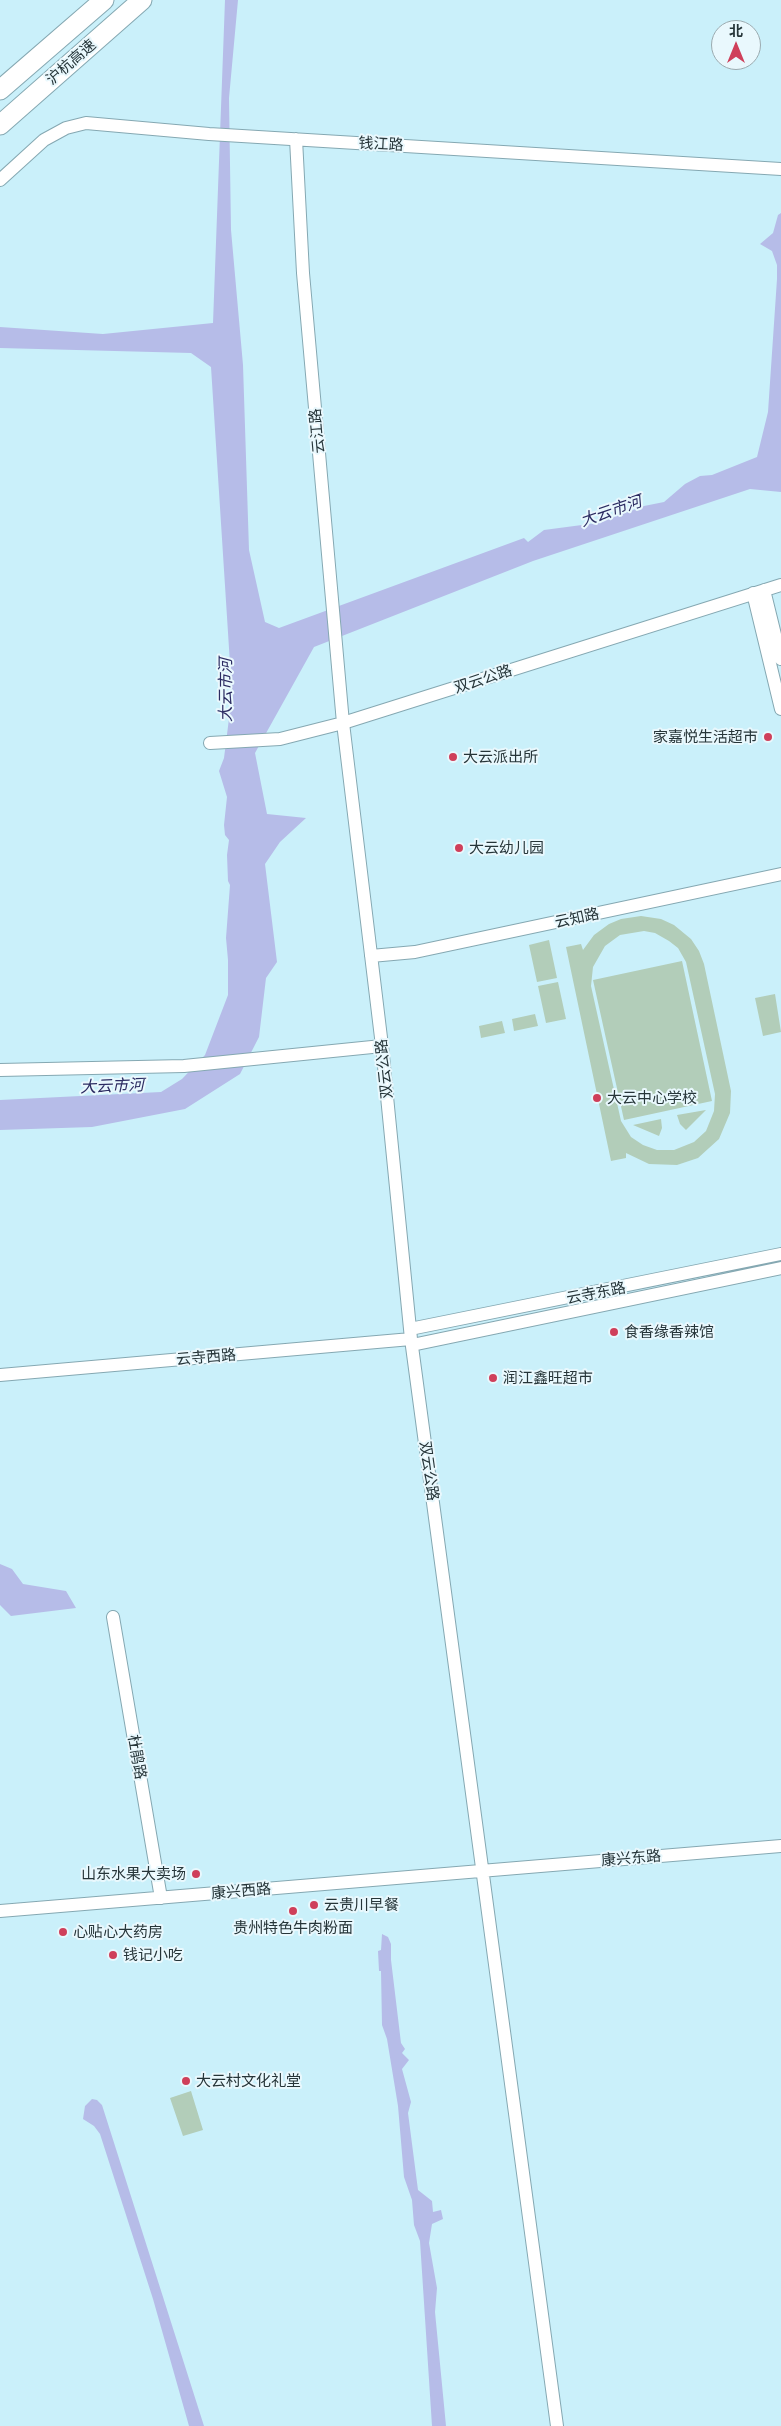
<!DOCTYPE html>
<html>
<head>
<meta charset="utf-8">
<style>
  body { margin:0 }
  #map { position:relative; width:781px; height:2426px; overflow:hidden; background:#caf0fa; font-family:"Exo 2","Noto Sans SC",sans-serif }
  canvas { display:block }
  .north { position:absolute; left:711px; top:20px; width:50px; height:50px; box-sizing:border-box; background:#e9f8fd; border:1px solid #9baaaf; border-radius:50%; rotate:0deg; font-size:14px; font-weight:700; line-height:20px; text-align:center; color:#263539 }
  .north::after { content:''; display:block; margin:auto; width:18px; height:22px; background:#cf3f5a; clip-path:polygon(50% 0,100% 100%,50% 72%,0 100%) }
</style>
</head>
<body>
<div id="map">
<canvas width="781" height="2426"></canvas>
<div class="north">北</div>
</div>
<script>
const ctx = document.querySelector('canvas').getContext('2d');
ctx.lineJoin = 'round';
function fillPath(path, color) { ctx.fillStyle = color; ctx.fill(path, 'evenodd'); }
const poly = rows => new Path2D(rows.map(r => 'M' + r).join(''));
function stroke(path, color, width, dash) { ctx.strokeStyle = color; ctx.lineWidth = width; ctx.lineCap = dash ? 'butt' : 'round'; ctx.setLineDash(dash || []); ctx.stroke(path); }
function label(font, color, halo, rows, align = 'center') {
  ctx.font = font + ' "Exo 2","Noto Sans SC",sans-serif'; ctx.lineWidth = 4; ctx.setLineDash([]); ctx.textBaseline = 'middle'; ctx.strokeStyle = halo; ctx.fillStyle = color; for (const [text, x, y, turn = 0] of rows) {
    ctx.save(); ctx.translate(x, y); ctx.rotate((+turn || 0) * Math.PI / 180); ctx.textAlign = isNaN(turn) ? turn : align; if (halo) ctx.strokeText(text, 0, 0); ctx.fillText(text, 0, 0); ctx.restore();
  }
}
const green = poly([
  [641,916,661,919,674,925,691,939,699,951,704,964,731,1091,730,1113,719,1139,698,1158,677,1165,649,1164,626,1153,626,1158,611,1161,566,947,581,944,583,950,594,935,609,924,621,919],
  [644,931,655,933,669,941,678,948,686,962,715,1094,714,1111,706,1131,694,1142,674,1150,657,1150,643,1145,631,1137,621,1121,591,986,593,967,605,946,620,935],
  [549,940,557,978,537,982,529,945],
  [682,961,712,1101,624,1120,593,980],
  [558,982,566,1019,546,1023,538,986],
  [775,994,781,1032,763,1036,755,998],
  [535,1014,538,1026,514,1031,512,1019],
  [502,1021,505,1033,481,1038,479,1026],
  [706,1110,686,1130,680,1124,677,1115],
  [661,1119,662,1128,659,1136,633,1125],
  [191,2091,203,2130,183,2136,170,2098]
]);
const water = poly([
  [225,0,238,0,229,98,231,230,243,365,249,550,265,622,279,628,524,538,528,542,544,530,597,523,644,506,664,502,685,484,700,476,712,475,757,457,768,412,777,279,777,265,772,251,760,244,773,233,778,215,781,213,781,492,750,489,533,561,314,647,255,753,267,814,306,818,280,842,265,864,277,962,266,978,259,1037,240,1074,185,1109,92,1127,0,1130,0,1100,161,1092,182,1079,205,1055,228,995,228,960,226,938,230,885,228,881,227,855,229,840,225,835,224,825,227,797,219,771,224,758,232,695,211,367,191,353,0,348,0,327,103,334,213,323],
  [0,1564,12,1569,23,1584,66,1591,76,1608,11,1616,0,1605],
  [382,1934,388,1937,391,1944,391,1960,401,2043,405,2049,402,2053,409,2060,402,2069,411,2102,408,2113,418,2190,432,2201,433,2212,441,2210,443,2219,432,2224,429,2243,437,2288,435,2312,446,2426,432,2426,420,2241,414,2225,412,2200,404,2177,398,2106,387,2039,382,2025,381,1971,379,1971,378,1951,381,1950],
  [92,2099,97,2100,102,2105,204,2426,189,2426,153,2299,100,2134,94,2126,83,2119,85,2106]
]);
const minor = poly([
  [296,139,303,273,343,723,382,1046,411,1339,557,2426],
  [0,180,44,140,66,128,86,123,209,134,781,169],
  [764,590,781,659],
  [753,593,781,709],
  [210,743,280,739,343,723,781,585],
  [371,956,415,952,781,874],
  [0,1070,184,1066,382,1046],
  [410,1329,781,1254],
  [412,1345,781,1268],
  [0,1375,411,1339],
  [113,1617,161,1898],
  [0,1911,781,1846]
]);
const highway = poly([
  [0,90,104,0],
  [0,125,142,0]
]);
const markers = [
  [768,737,5,"#cf3f5a"],
  [453,757,5,"#cf3f5a"],
  [459,848,5,"#cf3f5a"],
  [597,1098,5,"#cf3f5a"],
  [614,1332,5,"#cf3f5a"],
  [493,1378,5,"#cf3f5a"],
  [196,1874,5,"#cf3f5a"],
  [314,1905,5,"#cf3f5a"],
  [293,1911,5,"#cf3f5a"],
  [63,1932,5,"#cf3f5a"],
  [113,1955,5,"#cf3f5a"],
  [186,2081,5,"#cf3f5a"]
];
const streetNames = [
  ["沪杭高速",71,62,-41],
  ["钱江路",381,144,3],
  ["云江路",317,431,-95],
  ["双云公路",483,679,-18],
  ["云知路",577,918,-12],
  ["双云公路",384,1069,-96],
  ["云寺东路",596,1293,-11],
  ["云寺西路",206,1357,-5],
  ["双云公路",429,1471,82],
  ["杜鹃路",137,1757,80],
  ["康兴东路",631,1858,-5],
  ["康兴西路",241,1891,-5]
];
const poiNames = [
  ["家嘉悦生活超市",758,737,"right"],
  ["大云派出所",463,757],
  ["大云幼儿园",469,848],
  ["大云中心学校",607,1098],
  ["食香缘香辣馆",624,1332],
  ["润江鑫旺超市",503,1378],
  ["山东水果大卖场",186,1874,"right"],
  ["云贵川早餐",324,1905],
  ["贵州特色牛肉粉面",293,1928,"center"],
  ["心贴心大药房",73,1932],
  ["钱记小吃",123,1955],
  ["大云村文化礼堂",196,2081]
];
const waterNames = [
  ["大云市河",611,511,-19],
  ["大云市河",226,690,-90],
  ["大云市河",112,1086,-2]
];
fillPath(green, '#b2cdb9');
fillPath(water, '#b6bce8');
stroke(minor, '#85a8b2', 14);
stroke(highway, '#85a8b2', 21);
stroke(minor, '#fff', 12);
stroke(highway, '#fff', 19);
for (const [x, y, r, color] of markers) { const dot = new Path2D(); dot.arc(x, y, r, 0, 2 * Math.PI); ctx.fillStyle = color; ctx.fill(dot); stroke(dot, '#e9f8fd', 2); }
label('15px', '#263539', '#e9f8fd', streetNames);
label('15px', '#263539', '#e9f8fd', poiNames, 'left');
label('italic 16px', '#2c2c62', '#e9f8fd', waterNames);
</script>
</body>
</html>
